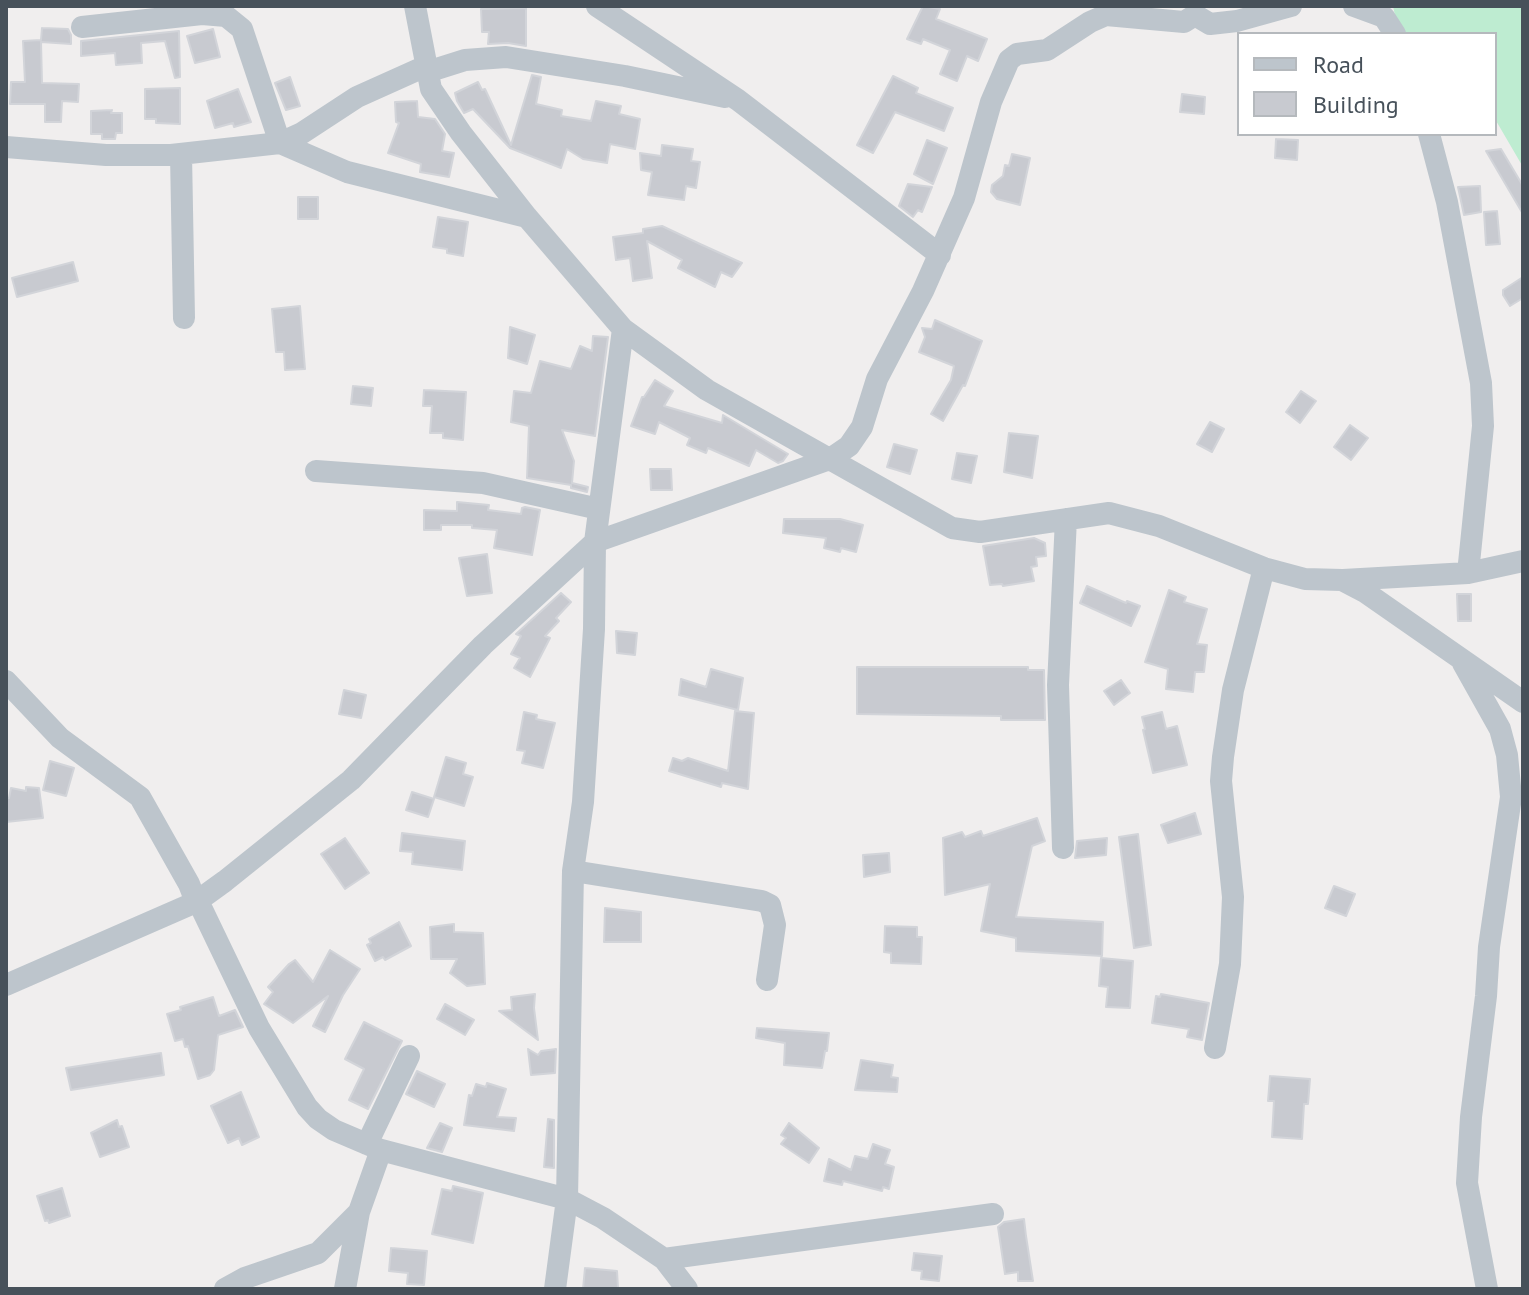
<!DOCTYPE html>
<html>
<head>
<meta charset="utf-8">
<style>
  body { margin:0 }
  #map { position:relative; width:1529px; height:1295px; overflow:hidden; background:#f0eeee; font-family:"PT Sans",sans-serif }
  canvas { display:block }
  .frame { position:absolute; inset:0; border:8px solid #47515a; pointer-events:none }
  .legend { position:absolute; left:1237px; top:32px; width:260px; height:104px; box-sizing:border-box; background:#fff; border:2px solid #b5b9bd; margin:0; padding:10px 14px; list-style:none; font-size:24px; color:#47515a }
  .legend li { display:flex; align-items:center; gap:16px; height:40px }
  .legend b { width:40px; border:2px solid #b5b9bd }
</style>
</head>
<body>
<div id="map">
<canvas width="1529" height="1295"></canvas>
<div class="frame"></div>
<ul class="legend">
<li><b style="height:10px;background:#bdc5cc"></b>Road</li>
<li><b style="height:22px;background:#c8cad0"></b>Building</li>
</ul>
</div>
<script>
const ctx = document.querySelector('canvas').getContext('2d');
ctx.lineJoin = 'round';
function fillPath(path, color) { ctx.fillStyle = color; ctx.fill(path, 'evenodd'); }
const poly = rows => new Path2D(rows.map(r => 'M' + r).join(''));
function stroke(path, color, width, dash) { ctx.strokeStyle = color; ctx.lineWidth = width; ctx.lineCap = dash ? 'butt' : 'round'; ctx.setLineDash(dash || []); ctx.stroke(path); }
const green = poly([
  [1393,6,1523,6,1523,167,1495,119,1495,34,1399,34]
]);
const building = poly([
  [923,6,940,9,936,19,987,39,978,61,967,56,957,81,940,74,950,50,923,39,921,44,907,39,923,6],
  [526,8,526,46,508,43,488,44,489,32,482,32,481,9,526,8],
  [42,28,68,29,71,35,71,44,41,42,42,83,79,84,78,102,62,101,61,122,45,122,45,104,10,104,11,82,25,82,23,41,41,40,42,28],
  [213,29,220,57,195,63,187,36,213,29],
  [179,31,180,77,175,78,165,41,141,43,142,63,116,65,115,53,81,56,81,41,179,31],
  [532,75,541,77,536,104,562,110,561,116,591,121,596,101,621,106,619,114,640,119,635,149,610,144,607,163,583,159,567,149,561,168,510,148,473,109,464,113,457,101,455,93,478,82,482,90,485,89,511,145,532,75],
  [893,76,918,88,916,93,953,108,944,131,895,112,873,153,857,145,893,76],
  [290,77,300,106,286,110,275,83,290,77],
  [180,88,180,124,156,123,156,119,145,119,145,89,180,88],
  [238,89,251,122,234,127,233,123,215,128,207,101,238,89],
  [1182,94,1205,97,1204,114,1180,112,1182,94],
  [417,101,418,117,435,119,445,134,442,151,454,153,449,177,420,172,421,164,388,153,399,123,396,122,395,102,417,101],
  [112,110,111,113,122,113,122,133,116,133,115,139,102,139,102,134,91,134,91,111,112,110],
  [1276,139,1298,140,1297,160,1275,158,1276,139],
  [927,140,947,148,933,184,914,174,927,140],
  [662,145,693,149,691,161,700,162,696,188,686,186,684,200,648,195,652,172,641,170,640,153,661,156,662,145],
  [1501,149,1523,186,1523,214,1486,151,1501,149],
  [1012,154,1030,158,1020,205,997,199,991,192,992,185,1003,176,1005,165,1009,166,1012,154],
  [908,184,932,187,922,212,918,210,913,217,899,206,908,184],
  [1480,186,1481,212,1464,215,1458,187,1480,186],
  [298,197,318,197,318,219,298,219,298,197],
  [1497,211,1500,244,1486,245,1484,212,1497,211],
  [438,217,468,222,463,256,447,253,447,249,433,247,438,217],
  [662,226,700,244,742,263,732,277,721,272,715,287,678,268,682,260,647,241,652,278,633,281,630,258,616,260,613,237,643,233,643,229,662,226],
  [73,262,78,281,17,297,12,278,73,262],
  [1523,277,1523,298,1510,306,1503,295,1503,290,1523,277],
  [300,306,305,369,285,370,284,352,276,352,272,309,300,306],
  [935,320,982,341,965,386,963,385,943,421,931,414,951,380,954,366,919,352,925,337,922,328,932,329,935,320],
  [510,327,535,335,527,364,508,358,510,327],
  [593,336,608,337,595,436,562,430,574,461,572,483,588,487,587,492,571,488,571,485,527,478,529,426,511,422,514,391,531,393,540,361,571,369,580,346,592,351,593,336],
  [655,380,673,391,664,406,722,423,723,415,788,454,783,461,778,463,756,450,749,466,708,448,706,453,687,445,690,438,659,422,655,434,631,426,642,397,644,397,655,380],
  [353,386,373,388,371,406,351,404,353,386],
  [424,390,466,392,463,440,443,438,443,433,430,433,432,406,423,406,424,390],
  [1301,391,1316,401,1300,423,1286,412,1301,391],
  [1210,422,1224,429,1212,452,1197,444,1210,422],
  [1350,425,1368,438,1351,460,1334,447,1350,425],
  [1009,433,1038,436,1032,478,1004,472,1009,433],
  [894,444,917,450,910,474,887,467,894,444],
  [957,453,977,456,971,483,952,479,957,453],
  [650,469,671,469,672,490,651,490,650,469],
  [457,502,489,505,488,510,521,514,522,508,525,507,540,510,532,555,494,548,497,530,472,528,472,525,441,525,441,530,424,530,424,510,457,511,457,502],
  [784,519,840,519,863,525,856,552,841,548,840,552,824,548,826,538,783,533,784,519],
  [1034,538,1045,543,1046,556,1036,557,1037,566,1031,567,1034,581,1003,586,1002,584,990,585,983,546,1034,538],
  [487,554,492,593,467,596,459,558,487,554],
  [1087,586,1126,603,1127,601,1140,606,1131,626,1080,603,1087,586],
  [1169,590,1186,597,1184,602,1207,609,1197,644,1207,645,1204,672,1195,672,1193,692,1166,689,1168,669,1145,662,1169,590],
  [561,593,571,602,556,618,559,621,545,636,550,638,530,677,514,668,520,658,511,654,521,636,516,634,561,593],
  [1457,594,1471,594,1471,621,1458,621,1457,594],
  [616,631,637,633,635,655,617,653,616,631],
  [857,667,1028,667,1028,670,1044,670,1045,720,1001,720,1001,716,857,714,857,667],
  [711,669,743,678,738,710,679,695,681,679,706,687,711,669],
  [1121,680,1130,693,1114,705,1104,691,1121,680],
  [344,690,366,695,361,718,339,714,344,690],
  [735,711,754,713,748,789,722,783,721,787,669,771,673,758,682,761,688,758,728,771,735,711],
  [524,712,537,715,536,719,555,723,543,768,522,763,525,751,517,750,524,712],
  [1162,712,1166,729,1177,726,1187,765,1153,773,1143,730,1145,729,1142,717,1162,712],
  [446,757,466,763,463,774,473,777,464,806,434,797,446,757],
  [50,761,74,768,66,796,43,790,50,761],
  [26,787,39,788,43,818,6,822,6,798,9,798,11,788,26,791,26,787],
  [412,792,434,799,428,817,406,810,412,792],
  [1195,813,1201,834,1168,843,1161,825,1195,813],
  [1037,818,1045,841,1032,846,1016,917,1103,922,1102,956,1016,951,1016,938,981,931,990,884,945,895,943,838,962,832,965,837,981,831,983,836,1037,818],
  [402,833,465,841,462,870,412,864,413,852,400,851,402,833],
  [1138,834,1151,945,1134,948,1119,837,1138,834],
  [345,838,369,873,345,889,321,854,345,838],
  [1107,838,1106,855,1075,858,1077,841,1107,838],
  [889,853,890,872,864,877,863,855,889,853],
  [1334,886,1355,894,1346,916,1325,908,1334,886],
  [605,908,641,912,641,942,604,942,605,908],
  [399,922,411,946,385,960,383,957,375,961,367,945,371,943,369,939,399,922],
  [454,924,454,932,483,933,485,984,467,986,450,973,457,959,431,959,430,927,454,924],
  [885,926,917,927,917,937,922,937,921,964,891,963,891,953,884,952,885,926],
  [330,950,360,969,343,995,325,1032,313,1026,328,996,293,1023,264,1004,273,992,268,987,289,964,295,960,313,982,330,950],
  [1101,958,1133,961,1130,1008,1106,1007,1108,987,1099,986,1101,958],
  [535,994,534,1008,538,1040,499,1011,512,1010,511,997,535,994],
  [1161,994,1209,1003,1202,1040,1187,1037,1189,1029,1152,1023,1156,996,1160,997,1161,994],
  [213,997,219,1016,235,1010,243,1027,218,1035,214,1070,210,1075,198,1079,188,1046,185,1047,183,1039,175,1041,167,1014,181,1010,180,1007,213,997],
  [445,1004,474,1020,465,1035,437,1019,445,1004],
  [364,1022,402,1041,368,1109,349,1100,364,1069,345,1059,364,1022],
  [757,1028,829,1033,827,1051,825,1051,822,1068,784,1065,785,1043,756,1038,757,1028],
  [528,1049,538,1055,541,1051,556,1049,555,1073,531,1075,528,1049],
  [161,1053,164,1075,71,1090,66,1068,161,1053],
  [861,1060,893,1065,891,1077,898,1078,897,1092,855,1090,861,1060],
  [417,1071,445,1084,434,1107,406,1094,417,1071],
  [1270,1076,1310,1079,1308,1104,1304,1104,1302,1139,1272,1137,1274,1101,1268,1101,1270,1076],
  [487,1083,506,1089,497,1117,516,1118,514,1131,464,1125,469,1095,472,1096,476,1084,486,1087,487,1083],
  [241,1092,259,1137,242,1145,239,1138,228,1143,211,1106,241,1092],
  [548,1119,554,1120,554,1168,544,1167,548,1119],
  [117,1120,119,1127,122,1126,129,1147,100,1157,91,1133,117,1120],
  [440,1123,452,1128,442,1152,427,1148,440,1123],
  [789,1123,819,1148,809,1163,781,1144,786,1138,781,1135,789,1123],
  [873,1144,890,1150,885,1164,894,1167,889,1189,883,1187,882,1191,843,1181,842,1185,824,1181,829,1159,851,1170,855,1156,868,1159,873,1144],
  [453,1186,483,1193,473,1243,432,1234,442,1189,452,1191,453,1186],
  [62,1188,70,1216,49,1223,48,1220,45,1221,37,1196,62,1188],
  [1024,1219,1026,1236,1033,1281,1018,1281,1018,1272,1005,1274,998,1227,1004,1222,1024,1219],
  [391,1248,427,1251,424,1285,407,1284,408,1273,389,1271,391,1248],
  [914,1253,942,1256,939,1281,921,1279,922,1271,912,1270,914,1253],
  [585,1268,617,1271,618,1288,583,1289,585,1268]
]);
const minor = poly([
  [415,6,431,89,461,133,527,217,623,329,707,390,952,528,980,532,1109,513,1159,526,1264,568,1305,579,1342,580,1365,592,1523,702],
  [597,6,738,100,940,255],
  [1354,6,1384,17,1395,34],
  [1195,15,1210,24,1237,21,1291,6],
  [82,27,202,14,226,16,242,29,280,143,302,133,357,97,426,66],
  [427,72,465,60,506,57,625,76,725,97],
  [1429,134,1447,202,1481,383,1483,426,1468,573],
  [6,147,106,155,171,155,280,143,347,172,527,217],
  [181,154,184,318],
  [316,471,483,483,599,509],
  [595,542,830,459,849,446,862,427,877,379,923,291,964,198,991,102,1009,60,1017,54,1047,50,1090,22,1106,15,1184,22,1195,15],
  [1343,580,1468,573,1523,561],
  [1463,663,1500,729,1507,755,1511,797,1489,947,1486,996,1471,1117,1467,1183,1487,1289],
  [6,681,60,738,140,797,189,884,196,902],
  [1063,848,1058,685,1066,519],
  [573,871,762,901,770,905,775,925,767,980],
  [198,901,259,1028,307,1107,318,1119,334,1130,381,1150,567,1199,603,1218,664,1259,687,1289],
  [6,985,196,902,225,881,351,780,483,645,595,542,596,535],
  [1215,1048,1230,964,1233,897,1221,781,1223,757,1233,690,1264,568],
  [367,1144,409,1056],
  [664,1259,993,1214],
  [225,1289,245,1278,318,1253,359,1212],
  [345,1289,359,1212,381,1150],
  [555,1289,567,1199,573,871,583,802,594,629,595,542,623,329]
]);
fillPath(green, '#beecd1');
fillPath(building, '#c8cad0');
stroke(building, '#d2d4d9', 2);
stroke(minor, '#bdc5cc', 22);
</script>
</body>
</html>
